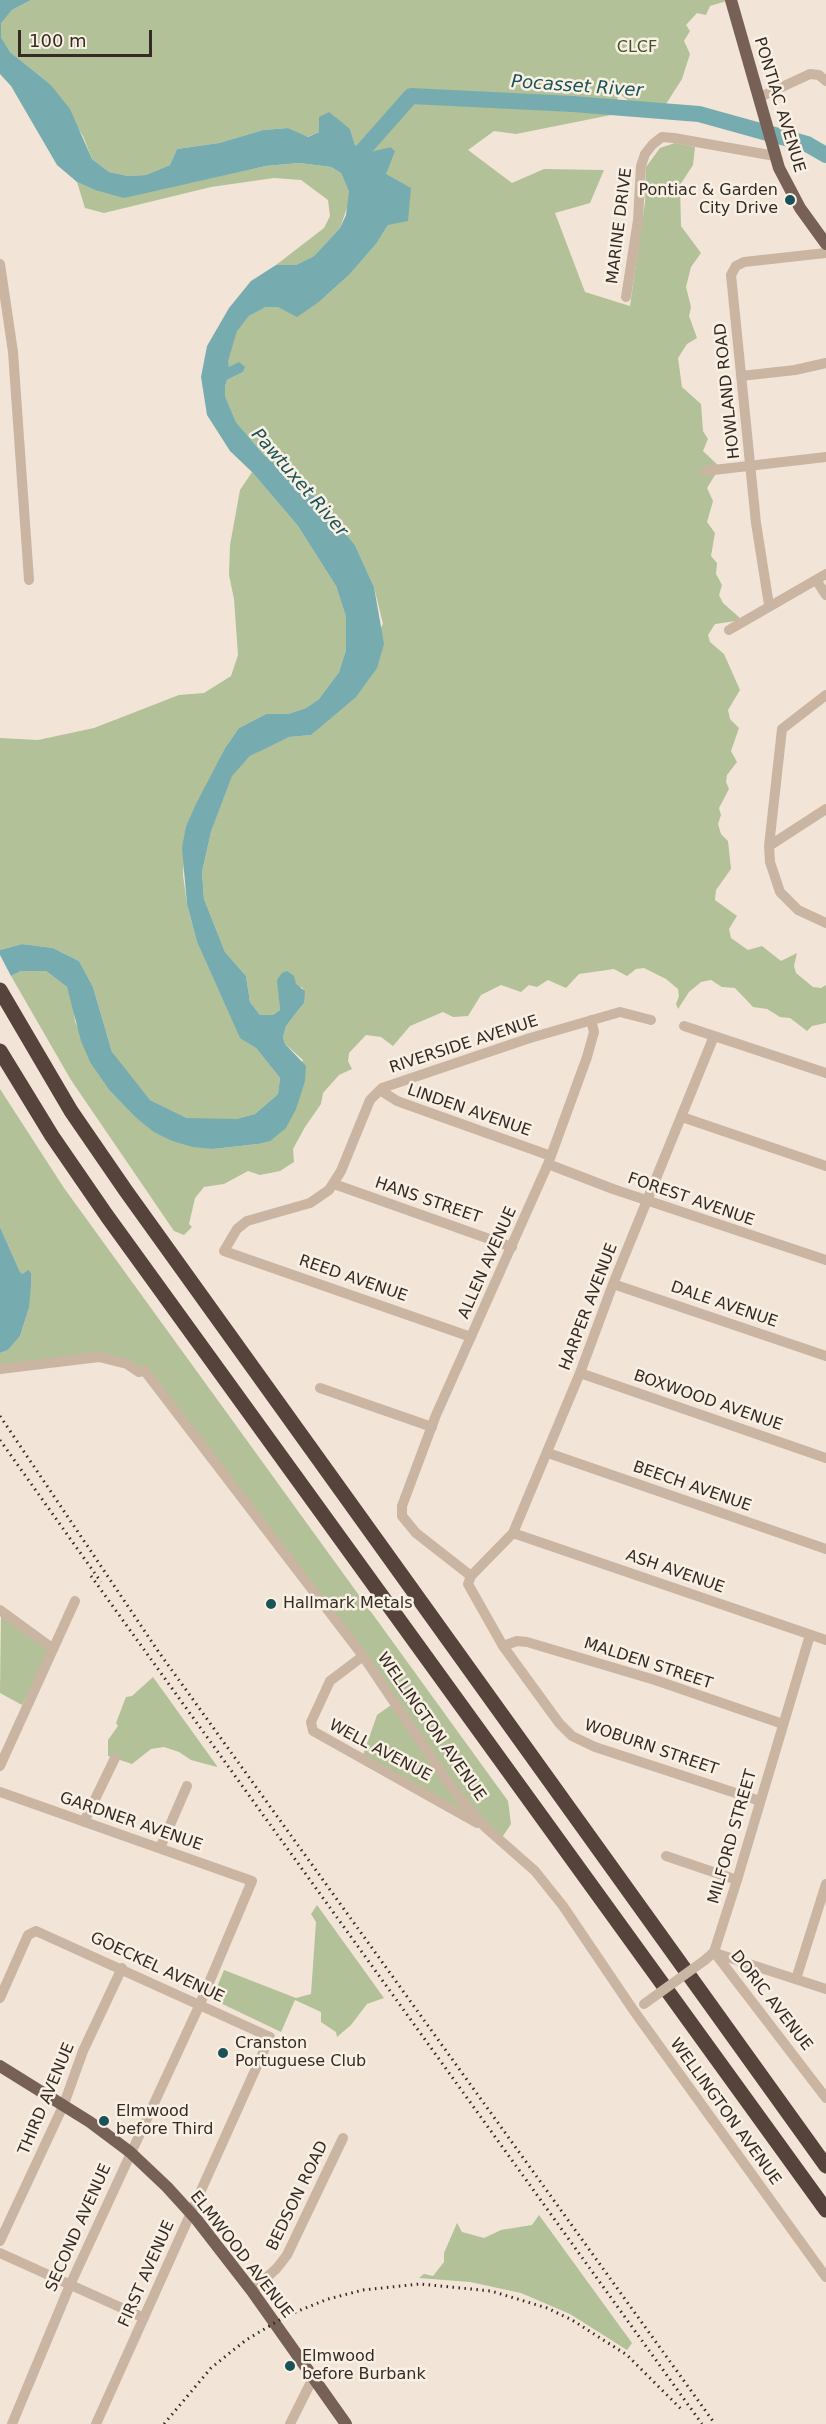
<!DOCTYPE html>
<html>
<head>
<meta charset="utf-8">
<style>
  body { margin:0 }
  #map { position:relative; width:826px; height:2424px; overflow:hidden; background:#f2e5d7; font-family:"DejaVu Sans",sans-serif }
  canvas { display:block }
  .scale { position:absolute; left:18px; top:30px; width:134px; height:27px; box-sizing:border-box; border:3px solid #352a25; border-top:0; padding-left:8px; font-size:18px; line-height:21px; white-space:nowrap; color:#352a25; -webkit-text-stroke:4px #f9f0e4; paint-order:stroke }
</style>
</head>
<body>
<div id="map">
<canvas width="826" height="2424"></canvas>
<div class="scale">100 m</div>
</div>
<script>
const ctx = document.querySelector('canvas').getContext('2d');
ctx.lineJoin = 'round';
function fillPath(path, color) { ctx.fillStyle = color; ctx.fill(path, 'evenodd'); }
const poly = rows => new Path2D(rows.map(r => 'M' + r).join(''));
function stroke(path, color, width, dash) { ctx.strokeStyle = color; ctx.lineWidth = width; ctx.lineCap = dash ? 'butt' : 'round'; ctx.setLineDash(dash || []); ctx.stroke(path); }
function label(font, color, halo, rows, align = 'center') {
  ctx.font = font + ' "DejaVu Sans",sans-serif'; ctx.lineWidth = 5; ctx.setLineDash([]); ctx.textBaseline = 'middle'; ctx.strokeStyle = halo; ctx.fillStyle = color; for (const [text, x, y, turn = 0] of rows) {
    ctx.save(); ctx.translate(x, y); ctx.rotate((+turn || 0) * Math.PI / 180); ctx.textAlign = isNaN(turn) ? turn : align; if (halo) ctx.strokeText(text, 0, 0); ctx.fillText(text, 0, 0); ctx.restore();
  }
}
const green = poly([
  [31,0,730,0,710,6,706,15,697,13,686,25,690,31,684,41,690,54,682,79,666,104,652,111,635,106,616,91,621,113,516,134,494,131,468,150,512,183,544,169,604,170,590,203,555,213,585,292,630,306,645,202,646,167,660,148,675,143,695,147,693,165,680,185,681,226,701,253,691,267,686,287,691,307,689,316,697,338,687,344,678,358,682,387,701,404,703,431,708,439,703,451,720,467,707,488,713,501,707,522,715,533,711,556,717,563,716,574,722,585,719,595,723,603,740,618,736,621,715,624,708,635,710,642,724,654,740,690,728,710,730,719,739,728,731,751,737,762,727,775,726,782,729,789,719,808,721,815,718,824,721,834,728,841,731,869,716,890,715,900,737,916,729,929,731,938,748,950,762,946,781,961,797,953,794,966,796,973,813,987,821,988,826,985,826,1023,812,1026,807,1031,790,1018,780,1017,767,1009,753,1007,735,988,722,987,711,980,701,982,689,992,678,1009,676,1004,679,996,678,989,666,979,644,968,636,969,627,976,614,969,579,974,566,988,548,980,537,987,529,985,521,992,501,985,481,995,468,1016,453,1017,443,1012,410,1026,393,1046,381,1037,366,1035,349,1053,348,1061,352,1069,339,1075,323,1093,321,1104,305,1127,293,1149,294,1162,280,1171,260,1175,248,1171,224,1184,204,1187,195,1198,189,1224,192,1227,184,1235,174,1231,71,1080,11,976,21,971,46,971,67,987,73,1002,75,1022,110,1091,135,1117,172,1141,213,1149,258,1144,303,1060,285,1044,283,1037,286,1026,304,1003,303,988,278,980,280,1010,273,1015,260,1015,250,1002,246,976,225,952,204,899,202,872,211,832,232,775,250,756,274,743,289,737,311,735,324,723,383,624,374,587,355,545,314,496,264,455,236,422,225,396,225,387,227,380,243,372,229,367,227,361,237,330,249,316,266,307,279,307,297,316,319,302,350,274,376,244,388,225,386,174,390,147,371,153,355,145,350,129,319,132,307,137,288,128,263,130,219,143,177,149,170,165,146,175,128,176,109,172,92,159,83,136,50,84,10,52,1,37,0,23,12,10],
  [299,163,331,167,341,173,349,192,349,202,340,228,314,256,296,265,276,265,324,228,330,216,328,200,301,180,274,178,211,187,104,213,85,208,77,182,95,190,188,183,266,166],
  [252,472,298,526,336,586,346,617,346,650,339,672,319,699,306,708,288,714,266,714,239,728,225,748,186,826,183,875,187,904,197,942,240,1037,256,1048,280,1078,278,1094,255,1114,236,1119,201,1120,187,1118,150,1100,120,1065,112,1052,93,987,79,961,53,948,22,944,0,950,0,738,38,740,94,728,179,695,204,693,231,676,238,655,234,599,229,575,230,545,240,490],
  [0,1089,64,1188,508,1801,511,1824,501,1839,363,1755,377,1715,394,1703,141,1372,115,1360,0,1370,0,1353,8,1350,20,1336,29,1308,23,1274,20,1272,0,1227],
  [1,1615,52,1648,22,1705,0,1693],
  [153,1677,217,1766,217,1767,191,1760,179,1752,164,1747,151,1749,132,1764,108,1756,108,1740,118,1726,116,1723,126,1697,132,1696],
  [317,1905,384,1998,367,2004,351,2025,337,2037,336,2032,321,2022,321,2012,295,2000,281,2032,212,1999,224,1970,296,1998,311,1994,316,1922,311,1914],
  [539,2215,632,2343,627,2350,570,2314,521,2293,470,2282,419,2278,424,2274,433,2276,444,2262,444,2253,457,2223,462,2232,484,2238,501,2230,532,2225]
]);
const water = poly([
  [0,0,31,0,12,10,1,23,1,37,10,52,50,84,70,109,92,159,109,172,128,176,146,175,170,165,177,149,219,143,263,130,288,128,308,137,319,132,319,117,329,112,350,129,355,145,371,152,390,147,395,151,386,174,411,188,408,221,388,225,376,244,350,274,319,302,297,317,278,307,266,307,249,316,237,331,228,361,229,367,239,362,245,367,243,372,227,380,225,387,225,396,236,422,264,455,314,496,355,545,374,587,384,644,377,668,356,697,311,735,289,737,250,756,232,776,211,832,202,872,204,899,225,952,246,976,250,1002,260,1015,273,1015,280,1010,277,980,282,973,287,971,294,976,296,984,305,991,304,1003,286,1026,283,1037,285,1044,306,1066,305,1081,296,1109,286,1128,270,1141,258,1144,213,1149,193,1147,172,1141,154,1132,135,1117,110,1091,90,1062,81,1041,67,987,46,971,21,971,11,976,0,955,0,950,22,944,53,948,79,961,93,987,112,1052,150,1100,187,1118,236,1119,255,1114,278,1094,280,1078,256,1048,240,1038,197,942,187,904,182,848,186,826,196,804,225,748,239,728,266,714,288,714,306,708,319,699,339,672,346,650,346,617,336,586,298,526,252,472,230,451,207,415,201,377,207,346,229,308,251,281,276,265,296,265,314,256,340,228,346,215,349,192,341,173,331,167,299,163,266,166,124,198,95,190,77,182,57,165,11,86,0,74],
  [0,1227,20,1272,23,1274,28,1270,31,1273,31,1284,29,1308,20,1336,8,1350,0,1353]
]);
const river = poly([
  [350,165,411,96,573,104,699,114,807,144,826,155]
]);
const minor = poly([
  [758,98,810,74,819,75,826,81],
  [0,264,13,352,29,580],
  [626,297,638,220,641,166,645,154,653,144,662,137,674,138,775,156],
  [741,376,795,370,826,363],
  [705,471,826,457],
  [816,580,826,595],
  [769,605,756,523,731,275,736,266,744,262,826,253],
  [729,630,826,574],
  [826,695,782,729,769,846,770,862,780,892,798,910,826,923],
  [769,846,826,809],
  [684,1026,826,1073],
  [714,1036,613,1284,580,1373,513,1533,471,1576,468,1584,503,1646,559,1723,572,1736,595,1747,760,1801],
  [382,1088,383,1092,397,1101,551,1156],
  [682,1117,826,1166],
  [548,1164,613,1189,826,1260],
  [334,1184,512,1247],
  [613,1284,826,1356],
  [471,1337,224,1251,237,1229,247,1221,310,1203,329,1190,341,1171,370,1100,382,1088,530,1038,620,1012,651,1020],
  [0,1369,99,1357,127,1364,139,1372,144,1370,363,1656,452,1788,485,1827,535,1871,563,1906,634,2011,826,2277],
  [580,1373,826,1458],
  [320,1388,432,1427],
  [548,1453,826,1549],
  [513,1533,826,1640],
  [471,1576,416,1533,402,1516,402,1506,436,1415,548,1164,587,1057,594,1032,591,1020],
  [0,1610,52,1648],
  [503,1646,517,1641,527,1642,655,1680,783,1724],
  [363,1656,330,1681,311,1722,313,1731,477,1823],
  [0,1766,75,1601],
  [0,1792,252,1881,200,2004,70,2285,12,2424],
  [84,1822,115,1758],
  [160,1848,187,1786],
  [666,1856,737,1880],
  [714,1952,826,2098],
  [715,1953,826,1989],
  [705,1960,714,1952,737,1880,810,1635],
  [796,1979,826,1884],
  [0,1998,28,1935,36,1931,270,2037,96,2424],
  [0,2241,64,2104,83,2051,122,1968],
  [0,2253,144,2318],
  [252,2291,277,2268,287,2255,343,2138],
  [290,2424,313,2378]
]);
const major = poly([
  [731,0,779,168,800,208,826,244],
  [0,2066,90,2122,130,2152,167,2187,197,2220,252,2291,346,2424]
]);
const highway = poly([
  [0,990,71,1111,126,1191,826,2166],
  [0,1051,52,1136,107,1216,826,2210]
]);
const rail = poly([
  [0,1416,158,1651,715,2424],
  [0,1440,101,1582],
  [91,1576,702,2424],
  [164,2424,211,2368,246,2340,288,2315,328,2299,363,2290,420,2284,491,2291,547,2308,572,2320,627,2355,683,2411]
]);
const minorBridge = poly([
  [644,2004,705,1960]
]);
const markers = [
  [790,200,6,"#1a5257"],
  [271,1604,6,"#1a5257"],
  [223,2053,6,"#1a5257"],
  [104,2121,6,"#1a5257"],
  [290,2366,6,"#1a5257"]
];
const parkNames = [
  ["CLCF",637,48]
];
const streetNames = [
  ["PONTIAC AVENUE",779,105,73],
  ["MARINE DRIVE",620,226,-83],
  ["HOWLAND ROAD",728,391,-96],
  ["RIVERSIDE AVENUE",464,1045,-18],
  ["LINDEN AVENUE",469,1111,19],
  ["FOREST AVENUE",691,1200,19],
  ["HANS STREET",428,1201,19],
  ["ALLEN AVENUE",488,1263,-66],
  ["REED AVENUE",353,1279,19],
  ["DALE AVENUE",724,1305,19],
  ["HARPER AVENUE",589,1307,-69],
  ["BOXWOOD AVENUE",708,1401,19],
  ["BEECH AVENUE",692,1487,19],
  ["ASH AVENUE",675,1572,19],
  ["MALDEN STREET",648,1664,18],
  ["WELLINGTON AVENUE",431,1727,55],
  ["WOBURN STREET",651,1748,19],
  ["WELL AVENUE",380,1751,28],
  ["GARDNER AVENUE",131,1822,19],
  ["MILFORD STREET",733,1837,-74],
  ["GOECKEL AVENUE",157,1968,25],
  ["DORIC AVENUE",771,2001,52],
  ["THIRD AVENUE",47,2099,-67],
  ["WELLINGTON AVENUE",725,2112,54],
  ["BEDSON ROAD",298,2196,-64],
  ["SECOND AVENUE",79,2228,-66],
  ["ELMWOOD AVENUE",241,2255,52],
  ["FIRST AVENUE",147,2274,-66]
];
const poiNames = [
  ["Pontiac & Garden",778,191,"right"],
  ["City Drive",778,209,"right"],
  ["Hallmark Metals",283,1604],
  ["Cranston",235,2044],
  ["Portuguese Club",235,2062],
  ["Elmwood",116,2112],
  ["before Third",116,2130],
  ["Elmwood",302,2357],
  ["before Burbank",302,2375]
];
const waterNames = [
  ["Pocasset River",577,87,4],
  ["Pawtuxet River",299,483,49]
];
fillPath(green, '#b2c197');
fillPath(water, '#76acaf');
stroke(river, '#76acaf', 16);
stroke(minor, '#cab5a3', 10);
stroke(major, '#776156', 12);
stroke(highway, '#56443c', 15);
stroke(rail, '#352a25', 3, [1.5, 4.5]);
stroke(minorBridge, '#cab5a3', 10);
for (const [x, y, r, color] of markers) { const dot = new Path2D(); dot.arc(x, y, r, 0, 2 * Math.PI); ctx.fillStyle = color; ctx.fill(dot); stroke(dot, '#f9f0e4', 2); }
label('16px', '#435329', '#f9f0e4', parkNames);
label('16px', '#352a25', '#f9f0e4', streetNames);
label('16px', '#352a25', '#f9f0e4', poiNames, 'left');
label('italic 18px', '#1a5257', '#f9f0e4', waterNames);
</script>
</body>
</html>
